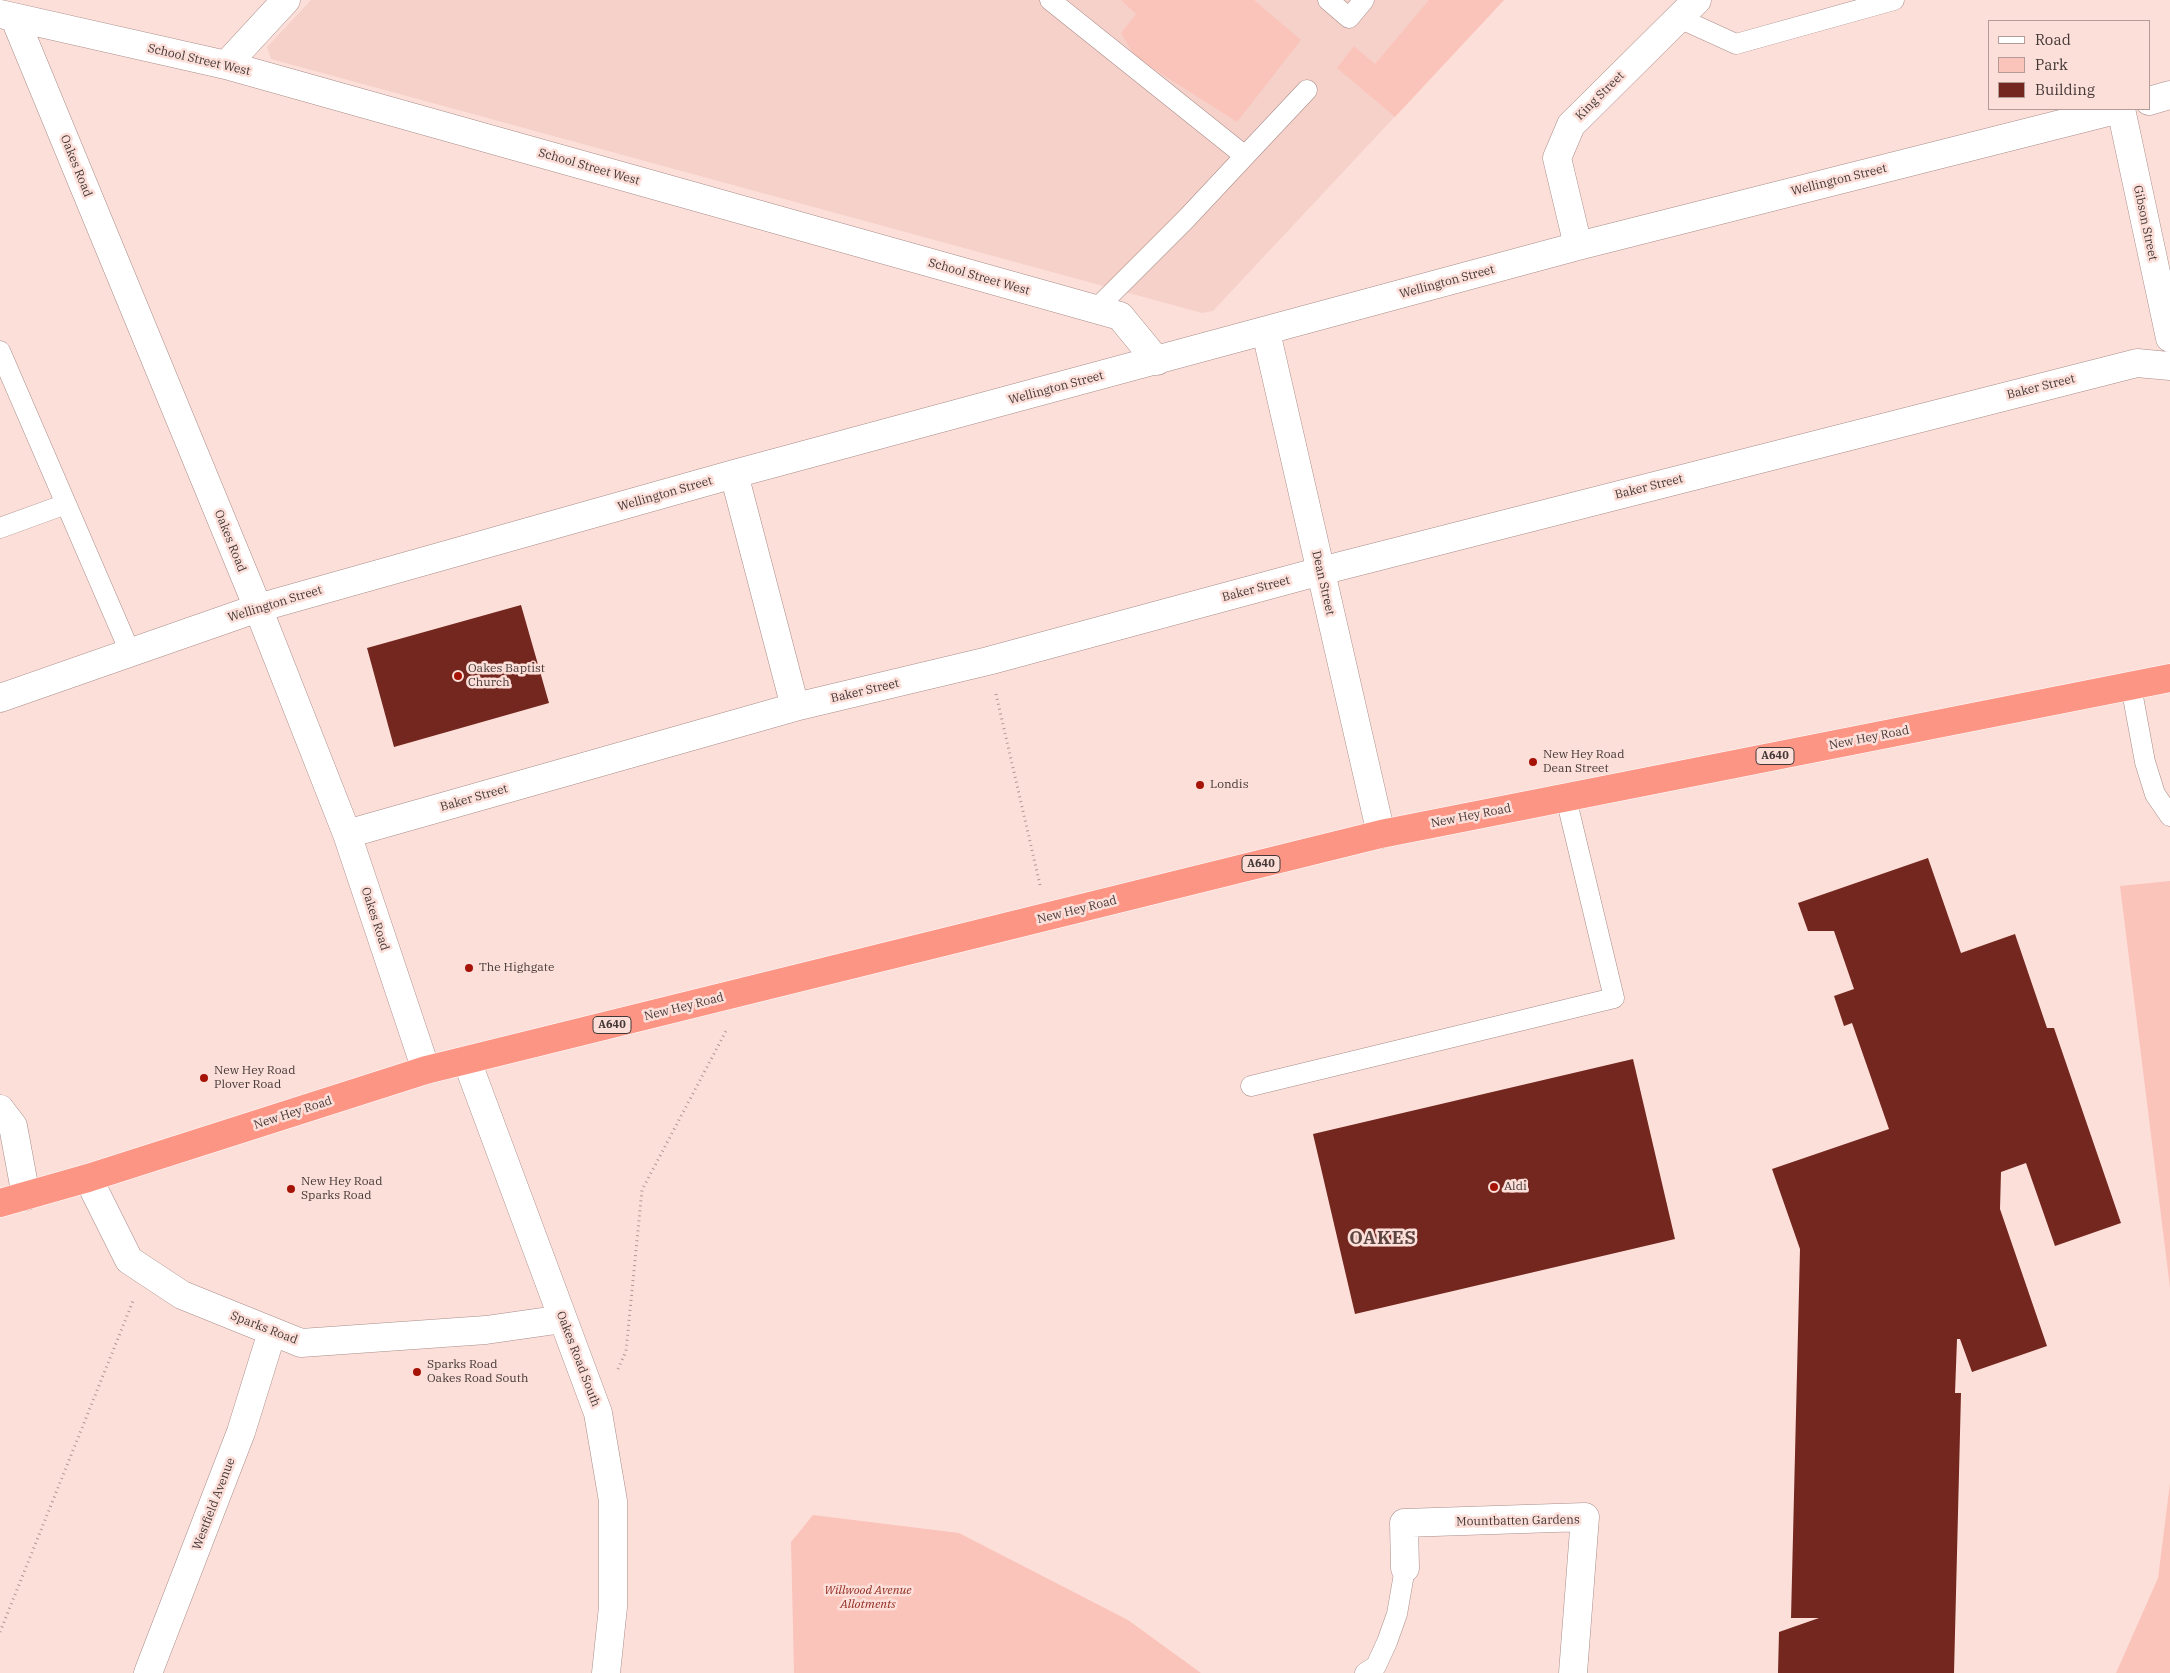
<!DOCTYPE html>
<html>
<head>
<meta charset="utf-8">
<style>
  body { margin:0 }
  #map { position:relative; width:2170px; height:1673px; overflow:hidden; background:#fddfda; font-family:"IBM Plex Serif",serif }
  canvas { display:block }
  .legend { position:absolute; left:1988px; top:20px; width:162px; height:90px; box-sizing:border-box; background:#fddfda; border:1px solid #b39c98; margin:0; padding:6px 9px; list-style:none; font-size:15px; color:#433836 }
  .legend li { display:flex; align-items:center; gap:10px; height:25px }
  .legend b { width:25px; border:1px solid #b39c98 }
</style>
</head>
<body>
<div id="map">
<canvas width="2170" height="1673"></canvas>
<ul class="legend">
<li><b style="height:6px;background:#fff"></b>Road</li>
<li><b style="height:14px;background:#fac4ba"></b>Park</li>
<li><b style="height:14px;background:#73271e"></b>Building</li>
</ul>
</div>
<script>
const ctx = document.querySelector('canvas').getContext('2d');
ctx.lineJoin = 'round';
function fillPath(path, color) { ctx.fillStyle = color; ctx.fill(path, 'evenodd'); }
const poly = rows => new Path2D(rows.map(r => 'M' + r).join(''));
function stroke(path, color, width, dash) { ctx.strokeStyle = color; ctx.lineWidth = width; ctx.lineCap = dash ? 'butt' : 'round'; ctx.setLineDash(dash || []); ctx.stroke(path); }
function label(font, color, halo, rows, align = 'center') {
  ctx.font = font + ' "IBM Plex Serif",serif'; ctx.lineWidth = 5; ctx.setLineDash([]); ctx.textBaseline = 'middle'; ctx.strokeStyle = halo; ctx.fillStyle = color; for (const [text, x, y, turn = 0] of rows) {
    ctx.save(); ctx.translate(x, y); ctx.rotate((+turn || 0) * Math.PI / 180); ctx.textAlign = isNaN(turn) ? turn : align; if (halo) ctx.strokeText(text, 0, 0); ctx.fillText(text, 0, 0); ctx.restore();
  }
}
const built = poly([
  [311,0,1504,0,1213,311,1202,313,271,59,267,47]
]);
const green = poly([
  [1121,0,1254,0,1301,40,1237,122,1135,57,1121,33,1136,14],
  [1429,0,1504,0,1395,117,1337,68,1354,46,1375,64],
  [2170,881,2170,1288,2120,886],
  [2170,1483,2170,1673,2116,1673,2158,1578],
  [813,1515,959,1533,1128,1620,1201,1673,794,1673,791,1542]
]);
const building = poly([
  [521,605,549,703,394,747,367,648],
  [1928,858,1961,953,2015,934,2047,1028,2054,1028,2121,1223,2055,1246,2026,1163,2001,1172,2000,1209,2047,1346,1972,1372,1960,1339,1957,1339,1955,1393,1961,1393,1954,1673,1778,1673,1779,1632,1819,1618,1791,1618,1800,1249,1772,1169,1889,1129,1852,1023,1844,1026,1834,996,1854,989,1834,931,1808,931,1798,903],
  [1633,1059,1675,1239,1355,1314,1313,1134]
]);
const path = poly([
  [996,694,1040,885],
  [618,1369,626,1351,642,1190,726,1031],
  [0,1632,133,1301]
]);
const lane = poly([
  [1050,0,1245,156,1186,219,1096,309],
  [1328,0,1349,18,1364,0],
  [1679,18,1736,44,1894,0],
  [1245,156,1307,90],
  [0,351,130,652],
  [0,528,66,504],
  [2131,686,2145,762,2155,794,2170,816],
  [1251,1086,1614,998,1566,798],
  [1365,1673,1376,1666,1387,1642,1397,1614,1405,1568]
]);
const street = poly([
  [0,14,226,65,1120,316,1157,361],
  [15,19,258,608,347,834,426,1070],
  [226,65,286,0],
  [2149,101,2170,95],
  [2121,109,2170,338],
  [1578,246,1557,158,1571,125,1697,0],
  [1266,332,1381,834],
  [734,474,795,707],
  [0,698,258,608,734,474,1578,246,2120,109],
  [347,834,795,707,988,661,1321,571,2137,363,2170,366],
  [0,1109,13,1126,26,1196],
  [1405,1568,1404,1523,1585,1517,1573,1673],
  [148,1673,241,1432,272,1332]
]);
const secondary = poly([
  [467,1061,598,1413,613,1501,613,1607,606,1673],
  [88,1178,129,1260,182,1295,301,1343,486,1330,563,1319]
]);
const highway = poly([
  [0,1203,88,1178,426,1070,1381,834,2170,678]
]);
const markers = [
  [458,676,5,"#a51206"],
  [1533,762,5,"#a51206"],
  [1200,785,5,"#a51206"],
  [469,968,5,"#a51206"],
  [204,1078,5,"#a51206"],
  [1494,1187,5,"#a51206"],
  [291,1189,5,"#a51206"],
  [417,1372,5,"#a51206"]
];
const shields = [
  [1775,756,38],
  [1261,864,38],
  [612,1025,38]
];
const shieldNames = [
  ["A640",1775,756],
  ["A640",1261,864],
  ["A640",612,1025]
];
const streetNames = [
  ["School Street West",199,60,13],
  ["King Street",1600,96,-45],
  ["Oakes Road",76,166,68],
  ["School Street West",589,167,16],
  ["Wellington Street",1839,180,-14],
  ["Gibson Street",2145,223,78],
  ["School Street West",979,277,16],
  ["Wellington Street",1447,282,-15],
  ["Baker Street",2041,387,-14],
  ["Wellington Street",1056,388,-15],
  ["Baker Street",1649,487,-14],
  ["Wellington Street",665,494,-16],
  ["Oakes Road",230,541,68],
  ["Dean Street",1323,583,77],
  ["Baker Street",1256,589,-15],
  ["Wellington Street",275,604,-17],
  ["Baker Street",865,691,-13],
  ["New Hey Road",1869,738,-11],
  ["Baker Street",474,798,-16],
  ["New Hey Road",1471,816,-11],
  ["New Hey Road",1077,910,-14],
  ["Oakes Road",375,919,72],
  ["New Hey Road",684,1007,-14],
  ["New Hey Road",293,1113,-18],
  ["Sparks Road",264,1328,21],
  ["Oakes Road South",578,1359,69],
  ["Westfield Avenue",214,1504,-69],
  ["Mountbatten Gardens",1518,1521,-1]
];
const poiNames = [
  ["Oakes Baptist",468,669],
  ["Church",468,683],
  ["New Hey Road",1543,755],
  ["Dean Street",1543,769],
  ["Londis",1210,785],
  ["The Highgate",479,968],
  ["New Hey Road",214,1071],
  ["Plover Road",214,1085],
  ["New Hey Road",301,1182],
  ["Sparks Road",301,1196],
  ["Aldi",1504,1187],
  ["Sparks Road",427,1365],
  ["Oakes Road South",427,1379]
];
const parkNames = [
  ["Willwood Avenue",868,1591],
  ["Allotments",868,1605]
];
const districtNames = [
  ["OAKES",1383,1239]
];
fillPath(built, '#f6d1ca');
fillPath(green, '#fac4ba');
fillPath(building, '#73271e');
stroke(lane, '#a88d88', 21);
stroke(street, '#a88d88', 29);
stroke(secondary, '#a88d88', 29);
stroke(highway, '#fff', 29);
stroke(path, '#ae9895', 3, [1, 4]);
stroke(lane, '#fff', 20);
stroke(street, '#fff', 28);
stroke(secondary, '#fff', 28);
stroke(highway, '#fd9585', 28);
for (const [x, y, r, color] of markers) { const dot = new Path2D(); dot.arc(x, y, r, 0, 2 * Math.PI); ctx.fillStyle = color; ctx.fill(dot); stroke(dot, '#fddfda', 2); }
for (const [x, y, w] of shields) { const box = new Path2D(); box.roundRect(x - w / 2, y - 8.5, w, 17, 4); ctx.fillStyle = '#fddfda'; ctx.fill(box); stroke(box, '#433836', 1); }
label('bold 11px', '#433836', null, shieldNames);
label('12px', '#433836', '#fddfda', streetNames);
label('12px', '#433836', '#fddfda', poiNames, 'left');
label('italic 12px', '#902a1f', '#fddfda', parkNames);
ctx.letterSpacing = '1px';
label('bold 18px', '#5c4540', '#fddfda', districtNames);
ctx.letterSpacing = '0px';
</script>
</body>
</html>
